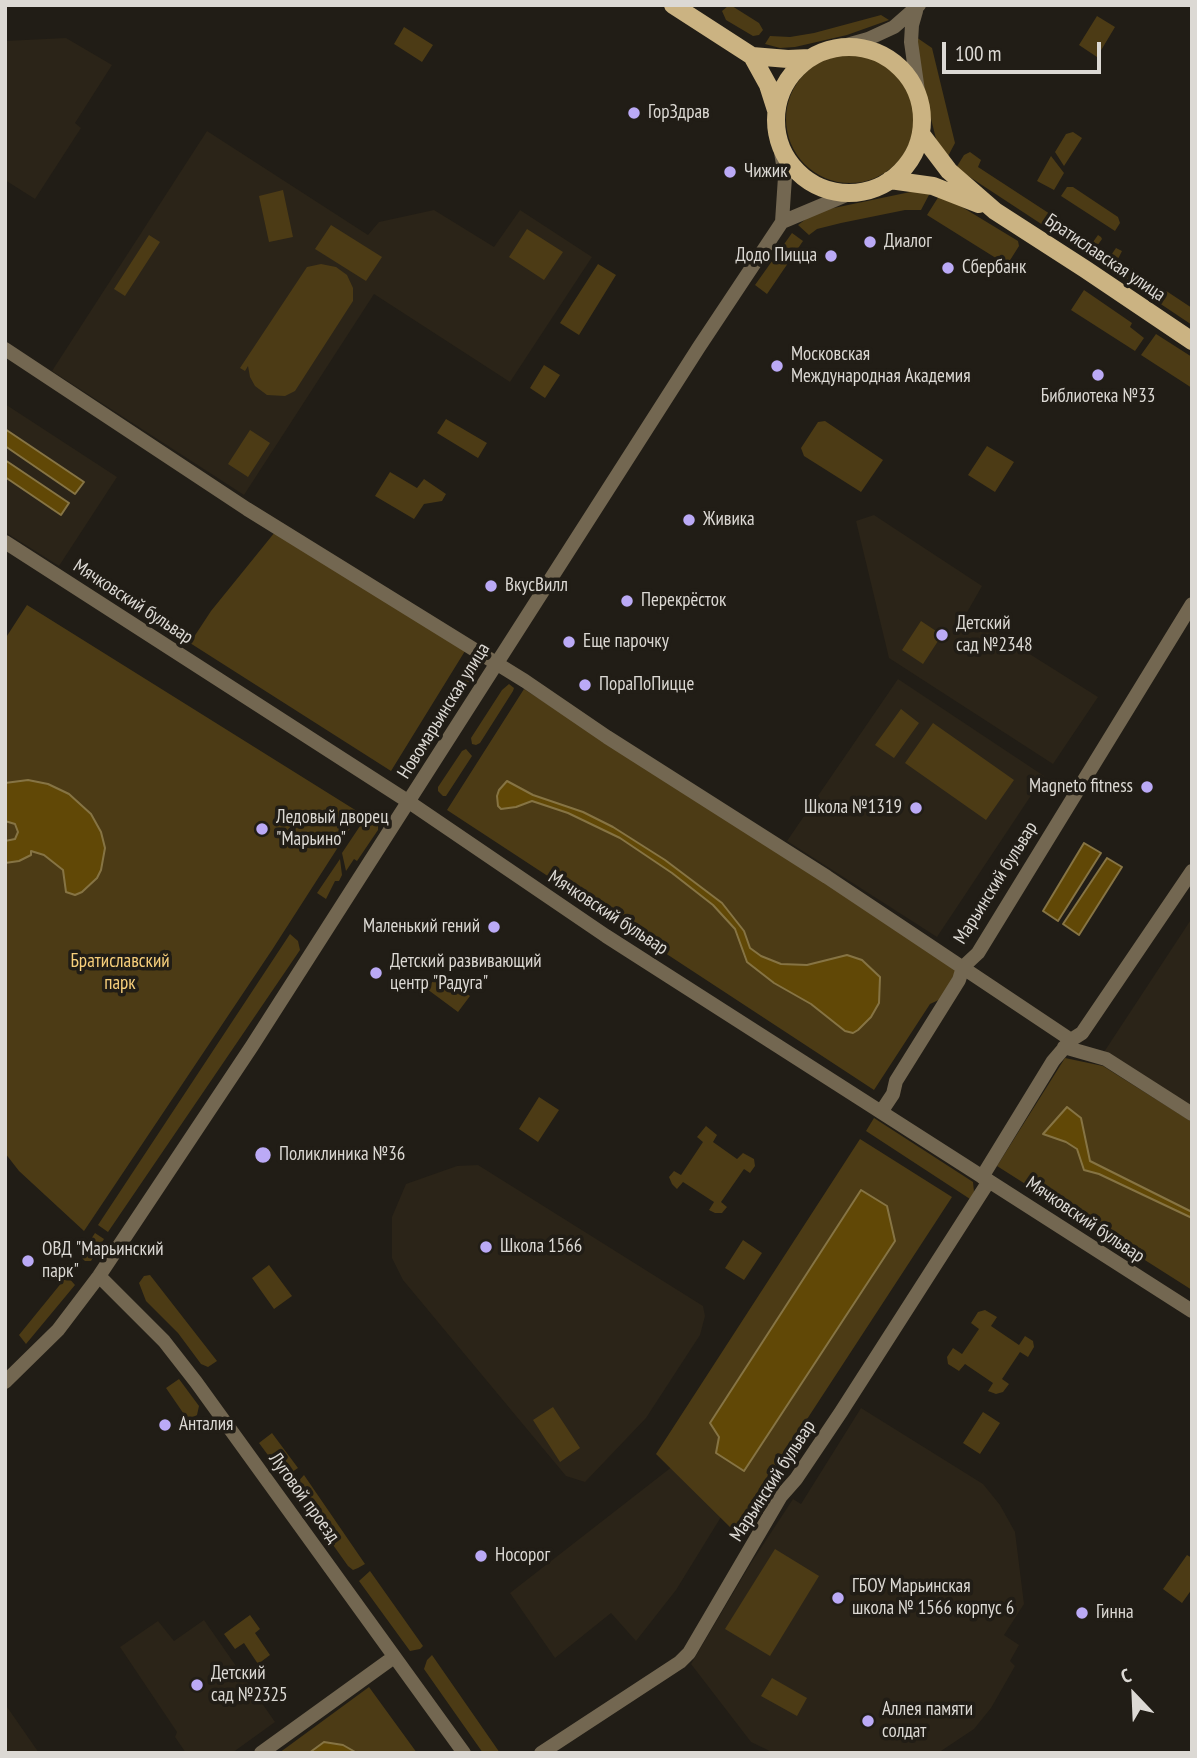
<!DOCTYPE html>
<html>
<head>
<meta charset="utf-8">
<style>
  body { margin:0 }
  #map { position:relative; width:1197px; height:1758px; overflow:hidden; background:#211d16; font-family:"PT Sans Narrow",sans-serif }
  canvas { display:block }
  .frame { position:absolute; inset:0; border:7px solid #dcd9d4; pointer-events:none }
  .north { position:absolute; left:1099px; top:1660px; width:70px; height:70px; -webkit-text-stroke:5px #211d16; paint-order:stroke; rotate:337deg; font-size:19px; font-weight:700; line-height:28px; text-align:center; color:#dcd9d4 }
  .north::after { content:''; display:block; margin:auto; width:24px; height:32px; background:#dcd9d4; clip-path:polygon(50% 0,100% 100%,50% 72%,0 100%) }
  .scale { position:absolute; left:942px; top:42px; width:159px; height:32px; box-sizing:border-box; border:4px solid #dcd9d4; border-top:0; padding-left:9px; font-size:21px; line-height:24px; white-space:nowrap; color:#dcd9d4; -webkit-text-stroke:5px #211d16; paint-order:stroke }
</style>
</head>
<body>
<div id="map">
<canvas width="1197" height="1758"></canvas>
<div class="frame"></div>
<div class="north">С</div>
<div class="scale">100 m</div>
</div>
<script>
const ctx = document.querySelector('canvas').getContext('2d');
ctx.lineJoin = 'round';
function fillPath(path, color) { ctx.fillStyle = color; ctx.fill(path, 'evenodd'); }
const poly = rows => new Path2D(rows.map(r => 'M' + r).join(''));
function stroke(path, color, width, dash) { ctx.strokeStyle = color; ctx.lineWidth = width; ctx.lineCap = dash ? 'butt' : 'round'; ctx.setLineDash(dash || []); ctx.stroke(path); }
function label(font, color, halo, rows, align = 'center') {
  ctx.font = font + ' "PT Sans Narrow",sans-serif'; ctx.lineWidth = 7; ctx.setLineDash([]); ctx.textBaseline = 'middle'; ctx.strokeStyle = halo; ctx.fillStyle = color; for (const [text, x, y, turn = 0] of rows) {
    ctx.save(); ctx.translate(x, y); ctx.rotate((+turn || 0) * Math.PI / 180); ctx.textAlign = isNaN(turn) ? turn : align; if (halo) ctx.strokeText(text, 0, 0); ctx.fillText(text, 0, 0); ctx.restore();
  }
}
const built = poly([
  [66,38,112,65,75,123,81,128,35,199,5,180,5,41],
  [207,131,368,235,379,222,434,210,494,247,520,210,592,257,510,382,374,294,244,495,52,371],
  [5,404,117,477,59,566,5,532],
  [874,515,982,586,966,614,1098,697,1053,764,889,658,856,521],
  [898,679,1044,776,937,937,787,841],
  [1192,918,1192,1109,1104,1052],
  [478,1165,703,1306,705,1316,700,1335,646,1418,585,1482,566,1476,403,1280,392,1258,392,1217,406,1184,457,1166],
  [861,1408,983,1484,1000,1505,1015,1532,1024,1604,1004,1635,1019,1645,1010,1661,1015,1666,991,1708,974,1729,938,1753,774,1753,751,1742,691,1664,751,1563,793,1499,801,1504],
  [673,1466,721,1517,676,1590,636,1641,611,1613,555,1658,510,1593],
  [204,1620,275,1722,232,1753,186,1753,175,1737,177,1732,120,1647,158,1621,174,1641],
  [5,1704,39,1753,5,1753]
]);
const green = poly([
  [728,6,732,6,759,23,763,30,759,35,753,36,726,20,722,11],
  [881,15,889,20,847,35,795,47,780,48,765,44,770,36,790,37,814,33],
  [1097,16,1115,27,1097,57,1079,45],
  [404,27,433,45,422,62,394,44],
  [916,37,932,48,955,143,946,160,937,143,924,90],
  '786 119a64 64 0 1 1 128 0a64 64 0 1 1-128 0Z',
  [1073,132,1082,138,1064,166,1055,152,1066,134],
  [970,152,981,160,978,167,1093,242,1098,235,1101,237,1102,239,1090,256,956,168,964,155],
  [1051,156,1064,173,1054,190,1037,181],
  [1067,187,1073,187,1118,217,1120,223,1115,231,1061,196],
  [283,190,293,237,269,242,259,196],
  [915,191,930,193,921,210,905,210,841,223,817,229,809,235,798,225,810,216,829,209],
  [939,196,957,204,1018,241,1019,246,1007,265,927,215],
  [331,225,382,257,366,281,315,249],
  [527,229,563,252,544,280,509,257],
  [792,233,803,241,767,294,755,285],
  [149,235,160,242,125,296,114,289],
  [1116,248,1122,251,1118,259,1192,308,1192,325,1107,268,1107,261],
  [321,264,336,267,347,275,353,288,353,301,295,391,285,396,267,395,255,386,250,377,248,366,245,371,240,368,307,267],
  [598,264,616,275,579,335,560,323],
  [1084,290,1132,323,1130,327,1144,338,1135,351,1071,310],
  [1156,334,1192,357,1192,388,1141,355],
  [544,365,560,375,545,398,530,388],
  [446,419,487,443,478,458,437,433],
  [825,421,883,460,861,492,804,456,801,448,818,422],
  [250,430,270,443,248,477,228,464],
  [987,446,1014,462,995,492,968,475],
  [390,472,417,488,424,479,446,494,442,501,424,504,414,519,375,496],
  [275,532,465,651,391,771,190,643,211,611],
  [27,605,360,813,272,950,84,1231,19,1171,5,1153,5,639],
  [921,621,942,635,923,664,902,650],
  [473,655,479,663,477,669,411,774,405,770,405,766],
  [509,684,514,688,513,691,480,743,476,745,472,744,471,738,502,690],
  [524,689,957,968,943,998,930,1004,874,1090,447,810],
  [901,709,919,723,894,758,875,745],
  [933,723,1014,780,986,820,905,763],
  [466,749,472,756,446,796,443,796,438,791,438,787,462,751],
  [366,817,378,825,378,830,357,861,354,859,346,871,342,853],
  [340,859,342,875,339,881,335,881,326,899,317,893],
  [290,934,298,941,300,950,108,1232,98,1225],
  [439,973,470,996,458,1012,427,989],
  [1065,1058,1103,1066,1192,1122,1192,1290,997,1166],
  [539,1097,559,1110,538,1142,519,1129],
  [874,1118,973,1182,974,1192,970,1199,866,1131],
  [706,1126,717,1135,713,1142,737,1159,743,1153,754,1159,755,1166,750,1173,744,1169,721,1202,727,1207,722,1213,715,1213,709,1210,714,1202,683,1182,677,1189,672,1184,669,1177,674,1171,681,1175,703,1142,697,1137],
  [860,1139,952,1197,734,1531,656,1454],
  [95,1233,104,1239,91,1261,85,1261,80,1256],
  [743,1240,762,1253,744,1280,725,1268],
  [269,1265,292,1296,274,1309,252,1278],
  [150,1275,217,1361,208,1367,201,1364,178,1333,146,1301,139,1283,144,1276],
  [67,1276,75,1285,26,1344,19,1335],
  [985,1310,997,1317,991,1326,1019,1345,1025,1336,1033,1341,1034,1347,1028,1357,1020,1352,1002,1379,1009,1384,1003,1392,996,1394,988,1391,993,1383,965,1364,959,1371,948,1364,947,1357,953,1348,962,1354,979,1329,971,1323,978,1312],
  [179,1379,199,1406,197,1415,188,1420,166,1388],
  [553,1407,580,1448,560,1462,533,1420],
  [983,1412,1000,1423,980,1454,963,1443],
  [272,1433,298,1468,289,1474,284,1474,279,1470,259,1443],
  [304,1475,365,1564,358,1568,353,1570,348,1566,294,1490,294,1486],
  [775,1549,819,1576,770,1656,725,1629],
  [1187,1555,1192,1558,1192,1589,1182,1603,1163,1589],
  [370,1571,423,1646,420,1649,410,1651,359,1581],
  [250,1615,260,1629,255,1633,270,1655,258,1664,244,1643,235,1649,224,1634],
  [432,1655,500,1753,483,1753,424,1669,427,1660],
  [772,1678,807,1698,797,1716,761,1696],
  [369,1687,417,1753,279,1753]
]);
const water = poly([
  [5,429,84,482,75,494,5,446,5,429],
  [5,460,69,503,61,515,5,477,5,460],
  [28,780,48,784,69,794,91,814,101,832,105,848,101,870,97,878,82,892,75,895,66,892,63,870,44,855,31,851,31,855,19,861,5,863,5,841,15,839,18,832,15,824,5,821,5,783,28,780],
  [507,781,533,795,583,812,613,827,665,860,722,903,744,931,750,948,761,956,781,964,807,965,847,955,862,960,880,977,879,1003,871,1017,858,1030,853,1033,845,1031,811,1004,774,983,747,962,735,929,713,905,672,873,620,838,568,813,532,801,516,807,501,809,498,806,497,796,499,790,507,781],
  [1084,843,1101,853,1058,921,1043,911,1084,843],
  [1107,858,1122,867,1079,935,1063,924,1107,858],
  [1067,1107,1081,1118,1090,1161,1192,1212,1192,1218,1099,1174,1084,1170,1077,1149,1066,1142,1043,1134,1067,1107],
  [861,1190,887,1206,895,1241,744,1471,716,1453,719,1437,710,1423,861,1190],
  [324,1742,343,1745,357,1753,309,1753,324,1742]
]);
const minor = poly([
  [916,11,912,25,911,42,919,98],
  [836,48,868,39,894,27,919,5],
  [782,222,851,193],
  [5,349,247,509,525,681,607,737,827,877,1071,1040],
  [5,542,409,802,606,936,1192,1311],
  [1064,1047,1106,1059,1192,1114],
  [881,1112,893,1094,896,1081,959,980,963,967,978,953,1192,604],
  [982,1177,1053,1061,1071,1040,1082,1033,1192,871],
  [99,1276,164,1341,196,1382,464,1753],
  [5,1382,58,1330,99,1276,252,1046,699,347,782,222,785,177,780,146],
  [261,1753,394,1657],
  [541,1753,680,1662,689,1653,781,1496,796,1479,841,1412,989,1181]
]);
const major = poly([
  [673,5,752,56,788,59,810,58],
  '776 120a73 73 0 1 1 146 0a73 73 0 1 1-146 0Z',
  [752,56,768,85,776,110],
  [921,134,949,171,995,211,1085,269,1192,341],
  [890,180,933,186,979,204]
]);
const markers = [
  [634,113,7,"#bbaaf6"],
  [730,172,7,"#bbaaf6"],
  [870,242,7,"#bbaaf6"],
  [831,256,7,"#bbaaf6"],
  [948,268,7,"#bbaaf6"],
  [777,366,7,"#bbaaf6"],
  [1098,375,7,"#bbaaf6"],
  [689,520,7,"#bbaaf6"],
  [491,586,7,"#bbaaf6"],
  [627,601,7,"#bbaaf6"],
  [942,635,7,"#bbaaf6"],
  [569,642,7,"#bbaaf6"],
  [585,685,7,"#bbaaf6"],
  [1147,787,7,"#bbaaf6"],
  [916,808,7,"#bbaaf6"],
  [262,829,7,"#bbaaf6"],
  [494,927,7,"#bbaaf6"],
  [376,973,7,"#bbaaf6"],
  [263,1155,9,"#bbaaf6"],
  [486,1247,7,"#bbaaf6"],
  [28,1261,7,"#bbaaf6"],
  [165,1425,7,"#bbaaf6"],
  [481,1556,7,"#bbaaf6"],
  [838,1598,7,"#bbaaf6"],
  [1082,1613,7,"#bbaaf6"],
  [197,1685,7,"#bbaaf6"],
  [868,1721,7,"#bbaaf6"]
];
const poiNames = [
  ["ГорЗдрав",648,113],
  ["Чижик",744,172],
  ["Диалог",884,242],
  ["Додо Пицца",817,256,"right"],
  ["Сбербанк",962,268],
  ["Московская",791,355],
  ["Международная Академия",791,377],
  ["Библиотека №33",1098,397,"center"],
  ["Живика",703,520],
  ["ВкусВилл",505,586],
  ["Перекрёсток",641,601],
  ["Детский",956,624],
  ["сад №2348",956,646],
  ["Еще парочку",583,642],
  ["ПораПоПицце",599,685],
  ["Magneto fitness",1133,787,"right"],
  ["Школа №1319",902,808,"right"],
  ["Ледовый дворец",276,818],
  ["\"Марьино\"",276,840],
  ["Маленький гений",480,927,"right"],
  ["Детский развивающий",390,962],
  ["центр \"Радуга\"",390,984],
  ["Поликлиника №36",279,1155],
  ["Школа 1566",500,1247],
  ["ОВД \"Марьинский",42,1250],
  ["парк\"",42,1272],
  ["Анталия",179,1425],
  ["Носорог",495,1556],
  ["ГБОУ Марьинская",852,1587],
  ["школа № 1566 корпус 6",852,1609],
  ["Гинна",1096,1613],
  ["Детский",211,1674],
  ["сад №2325",211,1696],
  ["Аллея памяти",882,1710],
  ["солдат",882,1732]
];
const streetNames = [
  ["Братиславская улица",1105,258,34],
  ["Мячковский бульвар",133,602,33],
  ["Новомарьинская улица",444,711,-58],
  ["Марьинский бульвар",996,883,-58],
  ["Мячковский бульвар",608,913,33],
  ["Мячковский бульвар",1085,1220,34],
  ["Марьинский бульвар",773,1481,-57],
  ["Луговой проезд",304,1498,54]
];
const parkNames = [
  ["Братиславский",120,962],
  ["парк",120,984]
];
fillPath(built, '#2b2418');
fillPath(green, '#4c3b15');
fillPath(water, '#614806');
stroke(water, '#867444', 2);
stroke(minor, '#736751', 14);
stroke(major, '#cbb382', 18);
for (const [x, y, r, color] of markers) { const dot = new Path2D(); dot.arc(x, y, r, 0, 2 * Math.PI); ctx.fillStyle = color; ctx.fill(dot); stroke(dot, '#211d16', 2.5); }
label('19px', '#dcd9d4', '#211d16', poiNames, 'left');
label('19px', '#dcd9d4', '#211d16', streetNames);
label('19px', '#f7cf7b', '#211d16', parkNames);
</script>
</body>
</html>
